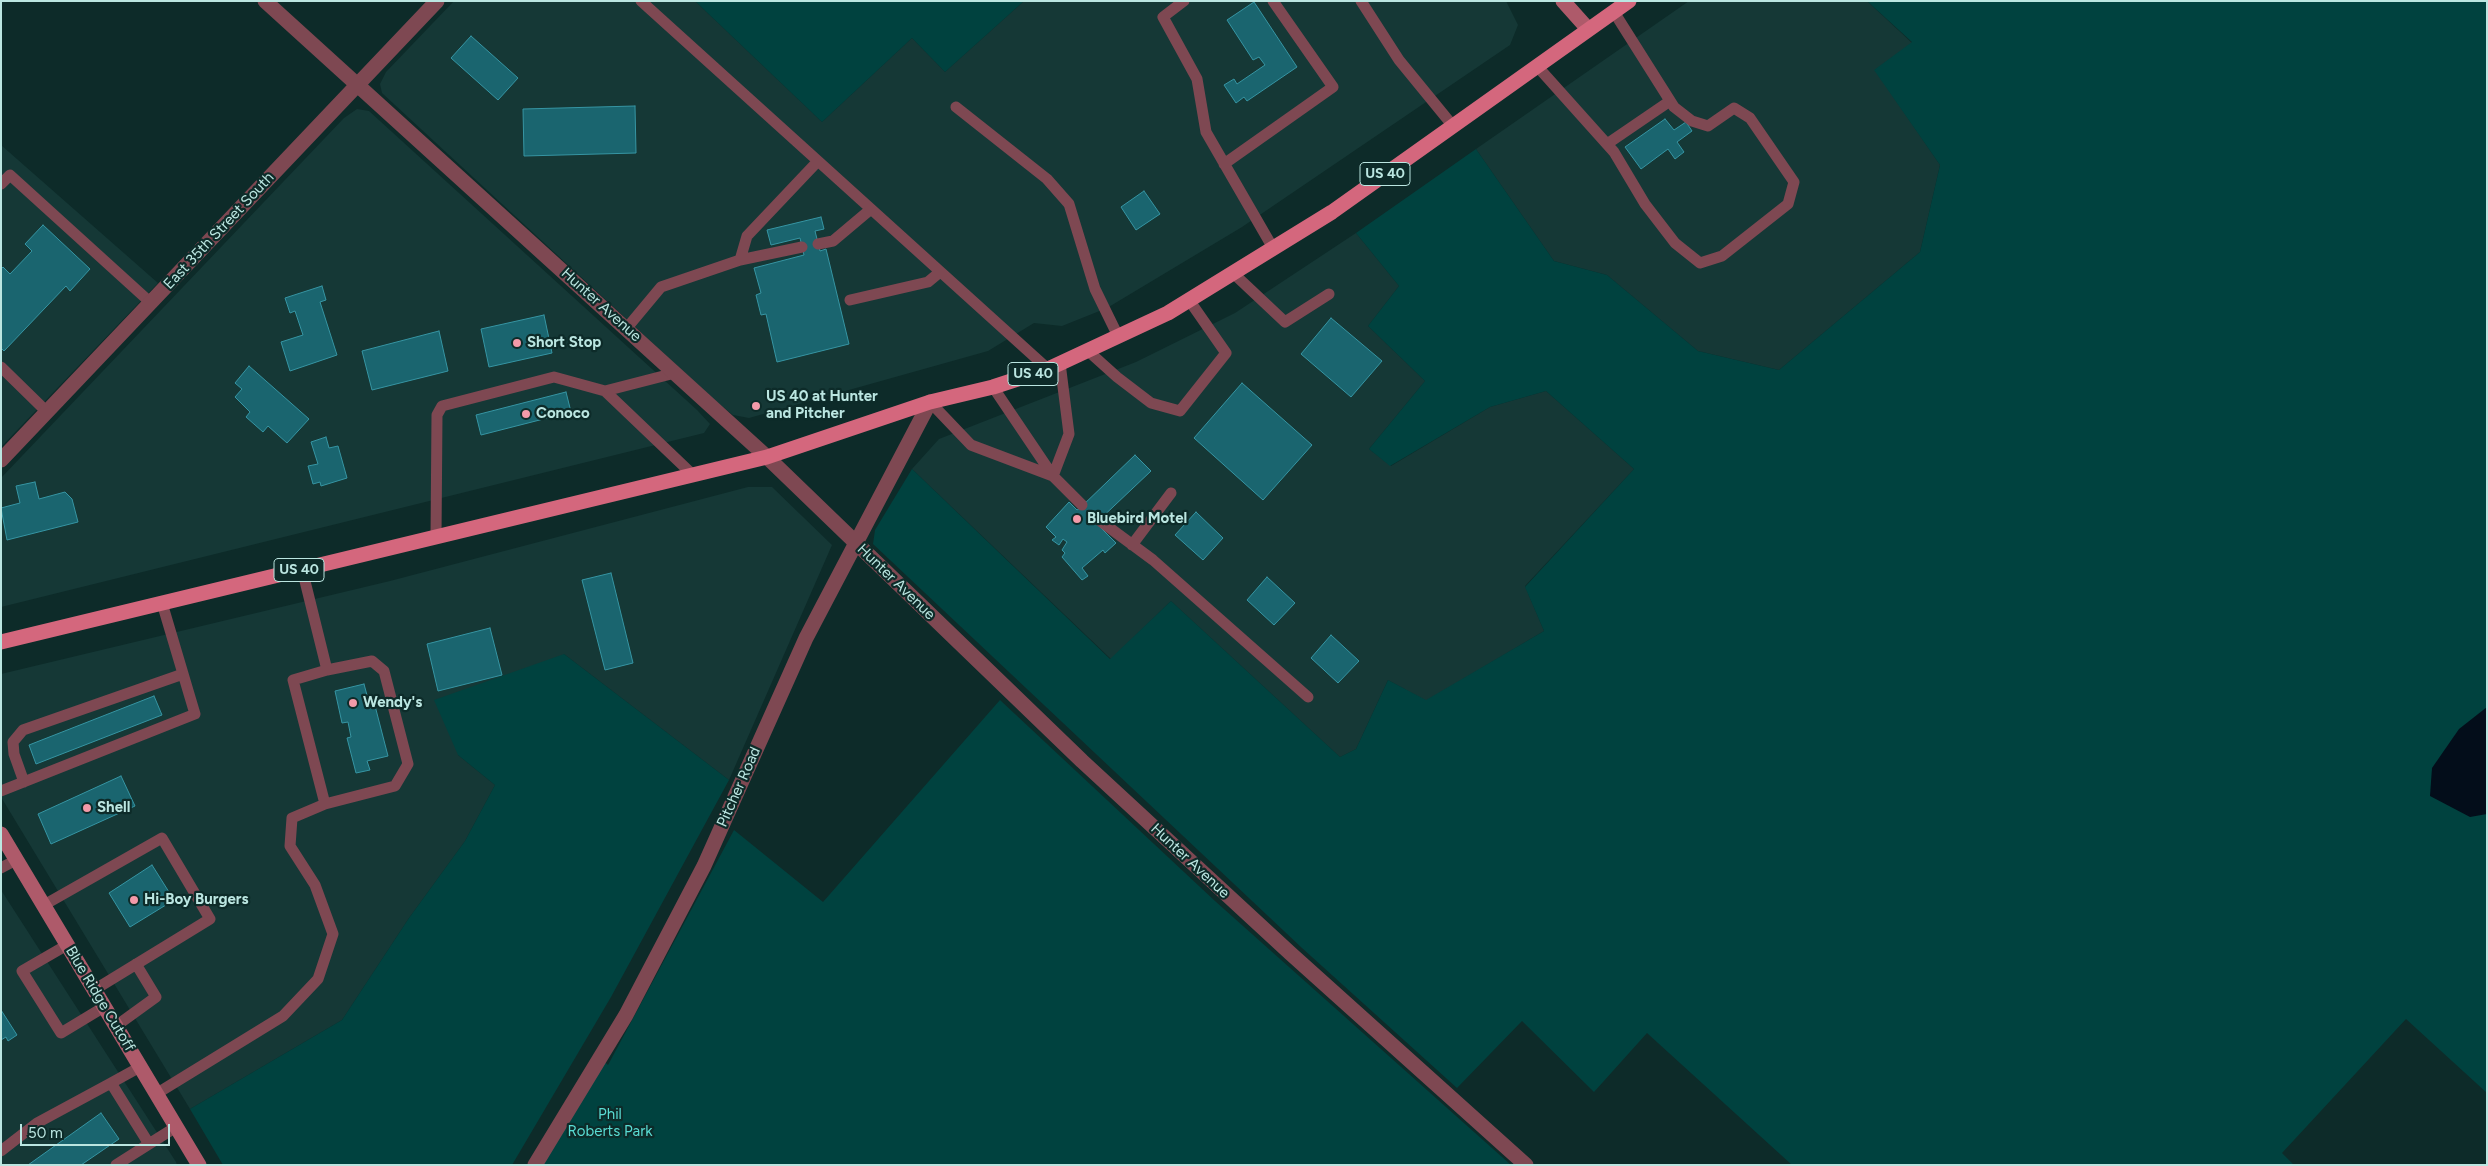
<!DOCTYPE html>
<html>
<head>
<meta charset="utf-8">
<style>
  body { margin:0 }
  #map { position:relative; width:2488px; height:1166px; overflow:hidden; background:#0d2b29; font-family:Figtree,sans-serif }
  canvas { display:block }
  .frame { position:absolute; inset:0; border:2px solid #bbe6e1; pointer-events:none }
  .scale { position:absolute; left:20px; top:1124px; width:150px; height:22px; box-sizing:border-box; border:2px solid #bbe6e1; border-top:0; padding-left:6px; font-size:15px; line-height:18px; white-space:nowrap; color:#bbe6e1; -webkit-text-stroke:4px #0d2b29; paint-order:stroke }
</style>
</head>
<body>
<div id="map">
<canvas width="2488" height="1166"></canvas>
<div class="frame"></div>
<div class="scale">50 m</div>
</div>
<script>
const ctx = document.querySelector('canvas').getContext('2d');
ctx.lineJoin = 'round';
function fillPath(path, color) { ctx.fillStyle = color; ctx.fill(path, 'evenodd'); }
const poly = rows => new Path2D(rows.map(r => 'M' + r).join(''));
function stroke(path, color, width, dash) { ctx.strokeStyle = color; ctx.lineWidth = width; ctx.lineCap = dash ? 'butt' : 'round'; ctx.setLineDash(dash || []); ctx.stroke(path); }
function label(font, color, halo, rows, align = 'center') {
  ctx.font = font + ' Figtree,sans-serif'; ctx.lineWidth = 4.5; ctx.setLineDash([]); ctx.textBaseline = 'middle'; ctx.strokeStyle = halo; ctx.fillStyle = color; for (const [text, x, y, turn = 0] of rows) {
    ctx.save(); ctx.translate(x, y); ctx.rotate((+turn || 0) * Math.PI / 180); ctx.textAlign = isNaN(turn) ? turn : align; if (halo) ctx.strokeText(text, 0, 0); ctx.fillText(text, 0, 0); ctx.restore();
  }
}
const built = poly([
  [454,1,695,1,822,122,912,38,945,72,1024,1,1506,1,1518,25,1510,45,1242,227,1107,308,1062,326,1034,323,988,351,749,418,733,415,713,399,382,93,380,84,386,72],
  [1689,1,1867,1,1912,43,1875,70,1940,165,1920,252,1779,370,1698,351,1607,275,1554,261,1476,149],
  [357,109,369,111,697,410,710,424,704,433,1,607,1,478,344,118],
  [1,145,158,283,1,447],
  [1356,233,1399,286,1368,326,1425,381,1369,449,1391,466,1490,407,1546,391,1634,469,1525,586,1544,631,1426,701,1388,680,1356,749,1340,757,1171,601,1111,659,912,469,939,439,1136,362,1235,313],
  [748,487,772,487,832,545,729,780,564,654,458,755,495,785,465,841,409,918,342,1020,190,1109,1,797,1,674,390,581],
  [1,890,176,1162,177,1165,1,1165]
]);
const green = poly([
  [695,1,1024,1,945,72,912,38,822,122],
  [1867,1,2487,1,2487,1093,2406,1019,2282,1153,2294,1165,1792,1165,1647,1033,1594,1092,1522,1021,1457,1088,1302,948,873,544,875,530,912,469,1110,659,1171,601,1340,757,1356,749,1388,680,1426,700,1544,631,1525,587,1634,469,1546,391,1490,407,1390,466,1369,449,1425,381,1368,326,1399,286,1356,233,1476,149,1554,261,1607,275,1698,351,1779,370,1920,252,1940,165,1874,70,1912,42],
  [564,654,729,780,611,997,512,1165,223,1165,190,1109,342,1020,409,918,465,841,495,785,458,755,434,700],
  [1000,700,1215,901,1511,1165,536,1165,600,1058,608,1065,734,830,823,902]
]);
const water = poly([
  [2487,707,2487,814,2470,817,2430,796,2432,768,2459,729]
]);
const building = poly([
  [1254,2,1297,67,1247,101,1244,97,1236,103,1224,85,1234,79,1237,84,1265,65,1259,57,1253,60,1227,20,1254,2],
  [471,36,518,78,498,100,451,58,471,36],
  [635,106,636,153,524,156,523,109,635,106],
  [1665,119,1674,130,1686,122,1692,131,1677,142,1684,152,1675,159,1668,149,1641,169,1625,147,1665,119],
  [1144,191,1160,214,1136,230,1121,207,1144,191],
  [821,217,824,229,815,231,820,251,826,249,849,344,777,362,766,314,761,315,756,295,761,293,754,268,804,255,800,238,771,245,767,230,821,217],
  [43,225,90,269,70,291,66,286,4,351,1,348,1,269,3,267,10,274,32,251,25,244,43,225],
  [322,286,326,300,320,302,337,355,290,371,281,342,303,335,295,311,290,313,285,298,322,286],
  [544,315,552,353,489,367,481,329,544,315],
  [1331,318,1382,361,1351,397,1301,354,1331,318],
  [439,331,448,371,372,390,362,351,439,331],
  [249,366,309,419,287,443,268,426,263,432,246,417,250,412,235,397,242,389,235,383,249,366],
  [1242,383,1312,445,1263,500,1194,438,1242,383],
  [566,392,571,412,481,435,476,415,566,392],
  [326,437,329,448,338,446,347,478,321,486,320,482,313,484,308,466,318,464,311,442,326,437],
  [1135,455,1151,471,1096,523,1116,543,1105,553,1103,550,1082,568,1088,576,1082,580,1062,557,1065,553,1062,550,1067,542,1063,539,1059,545,1052,540,1056,537,1046,527,1069,502,1077,510,1080,508,1135,455],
  [35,482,39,499,65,492,72,499,78,522,7,540,1,508,20,503,16,486,35,482],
  [1196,512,1223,538,1203,560,1175,535,1196,512],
  [611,573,633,663,605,670,582,580,611,573],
  [1267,577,1295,603,1274,625,1247,600,1267,577],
  [490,628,502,675,438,691,427,644,490,628],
  [1331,635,1359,661,1338,683,1311,658,1331,635],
  [364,684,368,699,373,698,388,756,367,761,370,770,356,773,347,738,351,737,348,722,342,723,335,691,364,684],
  [154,696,162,715,36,764,29,745,154,696],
  [121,776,135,806,51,844,38,814,121,776],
  [152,865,174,900,130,927,109,893,152,865],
  [1,1010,17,1035,8,1041,6,1037,1,1040,1,1010],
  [101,1113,119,1139,81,1165,28,1165,101,1113]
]);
const lane = poly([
  [641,1,1048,369],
  [1184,1,1163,17,1197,79,1206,132,1273,248],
  [1361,1,1399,60,1453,126],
  [1537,66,1614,152,1645,204,1675,243,1700,263,1722,256,1788,204,1794,182,1750,118,1734,108,1708,126,1692,121,1674,107,1614,12],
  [956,107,1047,179,1069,204,1095,289,1118,336],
  [1607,144,1670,101],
  [1224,164,1333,87,1273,1],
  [1,184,10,175,151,303],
  [818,244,833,241,871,209],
  [740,260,747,236,818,161],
  [1233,273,1285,322,1329,294],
  [850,300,928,282,940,272],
  [626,329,661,287,740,260,802,247],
  [1087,350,1117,377,1151,403,1180,411,1226,353,1189,300],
  [1,367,47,412],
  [993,387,1053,476,1082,505],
  [605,391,693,475],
  [930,402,971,445,1053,476,1069,434,1060,363],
  [1099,520,1153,560,1308,697],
  [436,537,437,415,442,406,554,377,605,391,675,373],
  [1132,545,1171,493],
  [302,569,327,670],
  [372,661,384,671,408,764,395,786,325,804,293,680,327,670,372,661],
  [24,782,14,754,13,742,23,730,183,674],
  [1,791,195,714,162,603],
  [1,868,16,860],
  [44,905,162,838,210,919,94,990],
  [67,945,22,971,61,1033,104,1007],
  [116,1026,156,997,136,964],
  [140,1067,111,1083,149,1144,176,1127],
  [156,1094,283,1016,318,979,333,934,315,885,290,846,292,818,325,804],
  [1,1151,37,1123,111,1083],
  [116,1165,149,1144]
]);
const street = poly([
  [265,1,767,457,1082,761,1290,953,1526,1165],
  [1,460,437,1],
  [535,1165,626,1015,704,866,806,638,930,402]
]);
const secondary = poly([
  [1563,1,1588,29],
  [1,834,199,1165]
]);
const primary = poly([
  [1,642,767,457,930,402,993,387,1048,369,1168,313,1332,212,1629,1]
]);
const markers = [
  [517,343,5,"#f39aa9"],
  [756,406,5,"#f39aa9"],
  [526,414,5,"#f39aa9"],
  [1077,519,5,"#f39aa9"],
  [353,703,5,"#f39aa9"],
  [87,808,5,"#f39aa9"],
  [134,900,5,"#f39aa9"]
];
const shields = [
  [1385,174,50],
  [1033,374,50],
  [299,570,50]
];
const shieldNames = [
  ["US 40",1385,174],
  ["US 40",1033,374],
  ["US 40",299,570]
];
const streetNames = [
  ["East 35th Street South",219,231,-47],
  ["Hunter Avenue",601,305,42],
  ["Hunter Avenue",896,582,44],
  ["Pitcher Road",739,787,-66],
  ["Hunter Avenue",1190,861,43],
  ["Blue Ridge Cutoff",100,999,59]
];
const poiNames = [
  ["Short Stop",527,343],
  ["US 40 at Hunter",766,397],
  ["and Pitcher",766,414],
  ["Conoco",536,414],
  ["Bluebird Motel",1087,519],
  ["Wendy's",363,703],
  ["Shell",97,808],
  ["Hi-Boy Burgers",144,900]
];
const parkNames = [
  ["Phil",610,1115],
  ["Roberts Park",610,1132]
];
fillPath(built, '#153836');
fillPath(green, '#00423f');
fillPath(water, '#030d1a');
fillPath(building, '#1a656f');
stroke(building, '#3695a3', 1);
stroke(lane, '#7e4852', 11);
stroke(street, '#7e4852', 15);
stroke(secondary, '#ae5a6a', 15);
stroke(primary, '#d4677d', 15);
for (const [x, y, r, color] of markers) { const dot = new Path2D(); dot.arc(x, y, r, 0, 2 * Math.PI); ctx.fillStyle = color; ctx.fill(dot); stroke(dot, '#0d2b29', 2); }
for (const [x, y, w] of shields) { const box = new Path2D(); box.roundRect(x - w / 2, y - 11.5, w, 23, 4); ctx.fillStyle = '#0d2b29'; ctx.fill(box); stroke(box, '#bbe6e1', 1); }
label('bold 14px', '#bbe6e1', null, shieldNames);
label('15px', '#bbe6e1', '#0d2b29', streetNames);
label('bold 15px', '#bbe6e1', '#0d2b29', poiNames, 'left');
label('15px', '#59dcd3', '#0d2b29', parkNames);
</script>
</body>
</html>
